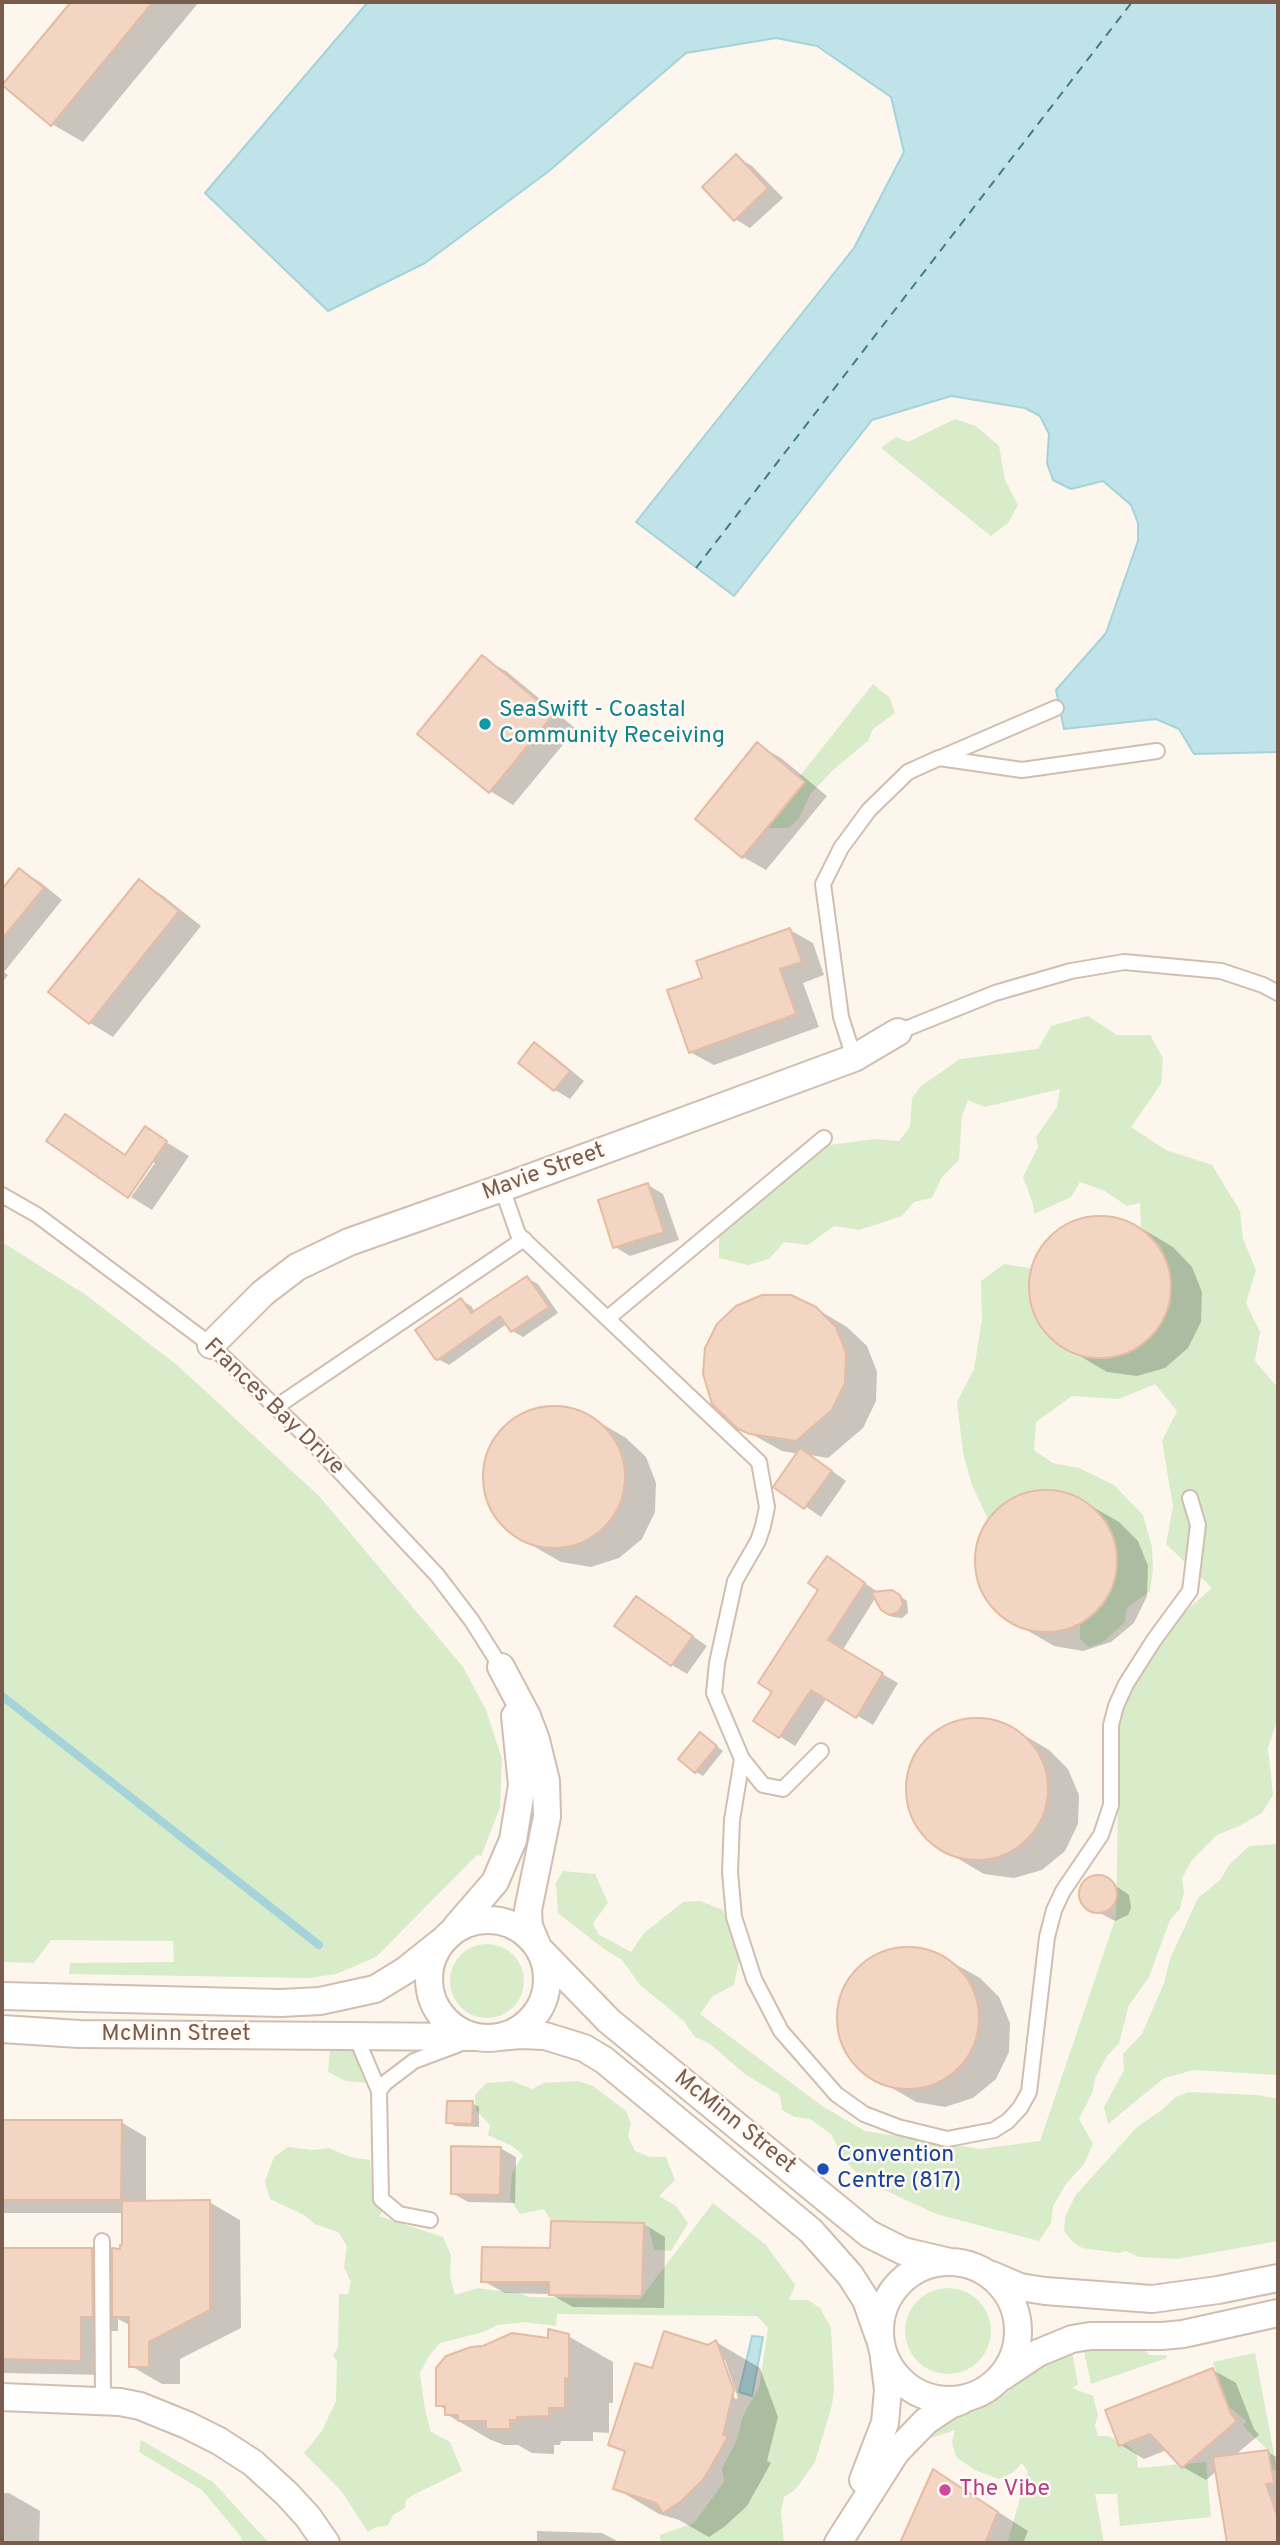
<!DOCTYPE html>
<html>
<head>
<meta charset="utf-8">
<style>
  body { margin:0 }
  #map { position:relative; width:1280px; height:2545px; overflow:hidden; background:#fdf6ec; font-family:Overpass,sans-serif }
  canvas { display:block }
  .frame { position:absolute; inset:0; border:4px solid #7a5c4d; pointer-events:none }
</style>
</head>
<body>
<div id="map">
<canvas width="1280" height="2545"></canvas>
<div class="frame"></div>
</div>
<script>
const ctx = document.querySelector('canvas').getContext('2d');
ctx.lineJoin = 'round';
function fillPath(path, color) { ctx.fillStyle = color; ctx.fill(path, 'evenodd'); }
const poly = rows => new Path2D(rows.map(r => 'M' + r).join(''));
function stroke(path, color, width, dash) { ctx.strokeStyle = color; ctx.lineWidth = width; ctx.lineCap = dash ? 'butt' : 'round'; ctx.setLineDash(dash || []); ctx.stroke(path); }
function label(font, color, halo, rows, align = 'center') {
  ctx.font = font + ' Overpass,sans-serif'; ctx.lineWidth = 5; ctx.setLineDash([]); ctx.textBaseline = 'middle'; ctx.strokeStyle = halo; ctx.fillStyle = color; for (const [text, x, y, turn = 0] of rows) {
    ctx.save(); ctx.translate(x, y); ctx.rotate((+turn || 0) * Math.PI / 180); ctx.textAlign = isNaN(turn) ? turn : align; if (halo) ctx.strokeText(text, 0, 0); ctx.fillText(text, 0, 0); ctx.restore();
  }
}
const green = poly([
  [955,419,976,426,999,446,1005,480,1018,505,1008,523,991,536,881,448,896,437,908,442],
  [873,684,890,698,895,713,873,729,868,741,833,770,811,793,799,818,789,828,767,828,805,782,799,777],
  [1088,1016,1117,1035,1150,1035,1163,1058,1161,1084,1131,1127,1166,1150,1212,1165,1240,1211,1243,1239,1256,1270,1246,1303,1260,1332,1255,1361,1278,1388,1278,1717,1268,1748,1273,1795,1262,1813,1239,1826,1217,1835,1192,1860,1182,1878,1184,1892,1180,1909,1170,1920,1149,1977,1129,2005,1119,2043,1107,2056,1095,2078,1093,2091,1079,2119,1093,2144,1084,2164,1066,2184,1053,2206,1051,2223,1039,2241,936,2214,865,2181,844,2160,831,2134,810,2119,795,2117,782,2110,780,2095,746,2075,710,2044,695,2037,683,2020,640,1985,622,1960,604,1949,558,1913,556,1883,563,1871,595,1874,608,1903,593,1923,598,1934,631,1952,643,1934,683,1902,700,1901,723,1910,733,1941,741,1952,734,1985,713,1996,700,2014,822,2106,865,2131,980,2149,1040,2141,1116,1917,1120,1704,1143,1662,1181,1615,1212,1588,1166,1544,1173,1506,1162,1441,1177,1411,1155,1384,1119,1399,1072,1396,1036,1422,1034,1450,1053,1463,1079,1468,1114,1485,1143,1515,1152,1547,1153,1570,1150,1591,1127,1608,1125,1622,1102,1643,1088,1647,1080,1639,1080,1625,1103,1605,1116,1578,1117,1547,1107,1521,1087,1501,1061,1490,1033,1490,1007,1500,988,1519,972,1485,963,1453,957,1402,974,1369,982,1319,981,1281,1004,1264,1030,1268,1028,1295,1036,1320,1052,1341,1074,1355,1105,1359,1134,1351,1157,1331,1171,1303,1171,1273,1161,1247,1141,1227,1140,1203,1127,1206,1105,1191,1080,1182,1071,1197,1034,1214,1033,1204,1023,1177,1038,1147,1036,1137,1057,1107,1060,1089,985,1107,968,1100,962,1116,959,1160,942,1177,932,1198,914,1202,902,1216,859,1230,834,1226,808,1245,784,1242,769,1259,748,1265,719,1258,719,1233,814,1152,829,1145,876,1139,899,1141,910,1127,912,1098,921,1086,960,1059,1038,1049,1051,1026],
  [2,1242,86,1295,177,1365,320,1497,463,1667,486,1710,502,1759,500,1808,481,1856,477,1855,376,1957,336,1974,310,1978,69,1974,70,1963,174,1962,173,1941,51,1940,34,1963,2,1962],
  [1278,1844,1278,2075,1194,2070,1164,2078,1108,2124,1104,2107,1124,2070,1123,2054,1142,2034,1164,1983,1170,1959,1198,1898,1220,1880,1230,1864,1249,1846],
  '450 1981a37 37 0 1 1 74 0a37 37 0 1 1-74 0Z',
  [330,2050,355,2051,368,2083,346,2081,328,2072],
  [512,2081,532,2089,544,2083,578,2081,593,2086,626,2111,631,2123,628,2136,635,2151,650,2157,666,2157,675,2180,659,2196,676,2206,688,2223,671,2251,654,2250,649,2228,644,2223,551,2221,544,2209,520,2214,510,2199,512,2173,523,2155,512,2146,488,2135,490,2125,476,2110,475,2095,486,2083],
  [1189,2092,1257,2095,1278,2099,1278,2241,1177,2259,1139,2257,1126,2251,1119,2253,1082,2248,1073,2242,1064,2231,1065,2217,1075,2196,1137,2127,1163,2109,1176,2097],
  [288,2147,313,2150,329,2148,350,2157,370,2160,373,2194,385,2208,379,2216,443,2237,451,2255,450,2276,455,2295,478,2288,523,2294,528,2297,640,2299,713,2203,766,2245,795,2285,789,2300,808,2300,820,2308,831,2328,834,2389,832,2405,815,2462,795,2490,784,2497,781,2511,784,2543,661,2543,660,2535,694,2523,724,2482,722,2468,736,2442,743,2416,759,2387,768,2328,757,2316,557,2314,556,2326,524,2322,498,2325,483,2332,440,2343,429,2356,420,2373,425,2410,431,2432,450,2442,462,2471,413,2495,406,2500,405,2508,393,2515,388,2525,374,2528,368,2532,342,2492,304,2453,322,2431,336,2401,337,2361,333,2356,338,2347,339,2294,348,2294,351,2282,344,2267,347,2246,338,2232,315,2224,304,2215,270,2199,265,2181,274,2157],
  '905 2331a43 43 0 1 1 86 0a43 43 0 1 1-86 0Z',
  [1139,2342,1149,2355,1166,2355,1167,2358,1091,2384,1083,2347],
  [1072,2351,1078,2385,1072,2388,1093,2396,1098,2415,1095,2425,1098,2436,1108,2436,1128,2446,1137,2454,1138,2468,1206,2462,1211,2517,1120,2526,1117,2494,1095,2494,1104,2543,1007,2543,1020,2499,1018,2494,1028,2472,1022,2463,1014,2472,999,2479,975,2470,956,2457,952,2442,955,2430,931,2438,925,2432,952,2417,984,2406,1006,2394,1026,2375,1050,2360],
  [1255,2353,1277,2470,1271,2470,1268,2450,1243,2426,1246,2421,1229,2407,1213,2362],
  [141,2440,213,2482,269,2543,242,2543,241,2537,202,2490,139,2452]
]);
const water = poly([
  [368,2,1278,2,1278,752,1194,754,1179,729,1156,719,1064,729,1056,690,1106,633,1138,541,1138,523,1131,505,1103,481,1071,489,1053,480,1047,463,1049,434,1040,416,1025,408,951,396,872,420,734,596,636,522,854,248,904,152,891,97,817,46,776,38,686,53,549,171,425,263,328,311,205,193,368,2],
  [752,2336,763,2337,752,2396,739,2392,752,2336]
]);
const shadow = poly([
  [73,2,199,2,83,142,52,124,5,85],
  [737,157,752,166,783,198,750,228,735,219],
  [482,658,506,671,576,729,513,805,490,791],
  [758,745,781,758,827,796,766,870,743,857,697,819],
  [20,870,40,882,62,900,4,972,8,975,2,983,2,892],
  [139,881,162,895,201,926,113,1037,90,1023,50,992],
  [790,930,813,943,824,975,803,983,819,1027,714,1065,690,1052],
  [534,1044,550,1053,584,1081,570,1099,555,1090],
  [145,1129,189,1156,152,1210,131,1197,155,1163,152,1161,128,1195,127,1156],
  [648,1185,663,1194,679,1240,630,1256,615,1247],
  [1088,1217,1115,1218,1141,1228,1173,1247,1192,1267,1202,1292,1201,1322,1188,1348,1165,1368,1137,1376,1107,1372,1053,1340,1037,1319,1030,1295,1032,1269,1044,1245,1062,1228],
  [527,1278,538,1284,558,1313,523,1337,512,1331,508,1323,449,1365,436,1358,461,1300,471,1306,475,1312],
  [815,1308,847,1327,867,1346,877,1372,876,1401,863,1428,828,1458,810,1455,846,1481,821,1517,776,1486,799,1454,782,1451,739,1427],
  [542,1408,569,1408,594,1419,626,1438,646,1457,656,1483,655,1512,642,1539,619,1558,591,1567,561,1562,507,1531,491,1510,484,1485,486,1459,497,1436,516,1418],
  [1034,1492,1061,1492,1086,1503,1119,1522,1138,1541,1148,1566,1147,1596,1134,1623,1111,1642,1083,1651,1054,1646,999,1614,983,1594,976,1569,978,1543,989,1520,1008,1502],
  [842,1568,881,1594,896,1593,907,1601,908,1613,902,1618,893,1617,885,1613,876,1597,842,1651,898,1683,873,1725,827,1698,795,1746,755,1721,775,1692],
  [637,1598,707,1646,687,1674,672,1665],
  [964,1720,992,1720,1017,1731,1049,1750,1068,1769,1079,1795,1078,1824,1065,1851,1042,1870,1014,1878,984,1874,930,1842,914,1822,906,1797,908,1771,920,1748,939,1730],
  [707,1738,723,1751,703,1776,696,1772],
  [1097,1877,1103,1877,1129,1895,1131,1908,1128,1915,1115,1921,1086,1906,1081,1894,1086,1882],
  [895,1948,923,1948,948,1960,980,1978,999,1997,1010,2023,1009,2052,996,2079,973,2098,945,2107,916,2102,861,2070,845,2050,838,2025,840,1999,851,1976,870,1958],
  [472,2103,479,2107,479,2127,455,2126,448,2122],
  [2,2122,121,2122,146,2137,146,2202,209,2202,240,2220,241,2328,180,2359,180,2384,162,2384,131,2366,131,2326,118,2319,118,2331,107,2331,107,2375,2,2373,2,2250,92,2250,114,2263,124,2247,124,2213,2,2213],
  [500,2148,516,2157,515,2203,468,2202,452,2193],
  [644,2224,665,2237,664,2308,573,2307,550,2294,505,2293,483,2281,552,2250],
  [568,2336,613,2362,613,2403,609,2403,609,2433,593,2432,593,2441,561,2441,560,2445,554,2445,554,2454,532,2453,518,2445,504,2445,491,2440,446,2414,447,2410,438,2405,550,2340],
  [716,2342,760,2368,778,2417,767,2461,771,2463,747,2506,724,2527,709,2537,679,2520,659,2514,615,2488,626,2453,610,2444,654,2370],
  [721,2360,725,2360,738,2398,735,2399],
  [1213,2370,1236,2383,1254,2429,1259,2435,1234,2456,1268,2452,1278,2458,1278,2543,1229,2543,1217,2471,1206,2480,1183,2467,1167,2450,1144,2459,1121,2445],
  [934,2471,1028,2531,1023,2543,902,2543],
  [2,2493,9,2493,40,2511,39,2543,2,2543],
  [537,2531,602,2533,621,2543,537,2543]
]);
const stream = poly([
  [2,1696,319,1945]
]);
const ferry = poly([
  [696,568,1132,2]
]);
const building = poly([
  [71,2,153,2,51,126,2,85,71,2],
  [736,154,768,188,734,221,702,187,736,154],
  [482,655,554,714,489,793,417,734,482,655],
  [757,742,805,782,742,858,695,819,757,742],
  [19,868,44,888,2,939,2,889,19,868],
  [139,879,179,911,89,1024,48,992,139,879],
  [790,928,802,962,780,969,796,1014,689,1053,667,990,702,978,696,961,790,928],
  [534,1042,570,1071,554,1091,518,1063,534,1042],
  [65,1114,125,1155,145,1126,167,1141,128,1198,46,1141,65,1114],
  [648,1183,664,1232,613,1248,598,1200,648,1183],
  '1029 1287a71 71 0 1 1 142 0a71 71 0 1 1-142 0Z',
  [527,1276,549,1307,511,1332,500,1316,438,1360,435,1359,415,1330,461,1298,471,1313,527,1276],
  [762,1295,791,1295,816,1307,836,1327,846,1353,845,1383,832,1410,796,1441,750,1434,738,1429,712,1404,703,1374,705,1348,717,1324,736,1306,762,1295],
  '483 1477a71 71 0 1 1 142 0a71 71 0 1 1-142 0Z',
  [800,1448,832,1471,804,1509,773,1487,800,1448],
  '975 1561a71 71 0 1 1 142 0a71 71 0 1 1-142 0Z',
  [827,1556,865,1583,828,1640,883,1673,856,1718,811,1690,779,1738,753,1721,772,1692,758,1683,818,1590,808,1583,827,1556],
  [892,1590,900,1595,903,1604,898,1612,889,1615,881,1610,871,1592,892,1590],
  [636,1596,693,1636,671,1666,614,1626,636,1596],
  '906 1789a71 71 0 1 1 142 0a71 71 0 1 1-142 0Z',
  [700,1732,717,1746,695,1773,678,1759,700,1732],
  '1079 1894a19 19 0 1 1 38 0a19 19 0 1 1-38 0Z',
  '837 2018a71 71 0 1 1 142 0a71 71 0 1 1-142 0Z',
  [447,2101,473,2101,472,2124,446,2123,447,2101],
  [2,2120,122,2120,121,2200,2,2200,2,2120],
  [451,2146,501,2147,500,2195,451,2194,451,2146],
  [210,2200,210,2310,149,2342,149,2367,129,2367,129,2317,112,2317,112,2248,120,2249,120,2245,122,2245,122,2201,210,2200],
  [551,2221,644,2223,642,2296,549,2295,549,2282,481,2282,482,2247,550,2248,551,2221],
  [2,2248,92,2248,93,2317,81,2317,81,2361,2,2359,2,2248],
  [548,2329,569,2334,569,2379,565,2378,565,2408,549,2408,549,2416,517,2417,516,2420,510,2420,510,2429,486,2429,486,2421,458,2421,458,2415,445,2415,445,2406,436,2406,436,2368,446,2356,471,2347,483,2346,512,2333,548,2338,548,2329],
  [664,2331,708,2345,716,2340,734,2390,723,2435,728,2436,720,2451,703,2480,680,2502,663,2513,656,2503,613,2489,625,2451,608,2445,635,2363,652,2368,664,2331],
  [1213,2368,1231,2414,1237,2421,1182,2468,1150,2434,1119,2446,1105,2410,1213,2368],
  [1268,2450,1274,2483,1266,2484,1278,2518,1278,2543,1227,2543,1213,2457,1268,2450],
  [933,2469,998,2512,985,2543,900,2543,933,2469]
]);
const lane = poly([
  [940,758,1056,708],
  [898,1032,995,993,1071,971,1124,962,1221,971,1263,985,1278,993],
  [854,1058,841,1017,823,884,841,848,869,810,908,772,939,758,1022,770,1157,751],
  [502,1188,518,1234,759,1462,767,1507,763,1526,758,1541,735,1581,717,1663,714,1693,742,1759,763,1785,783,1789,821,1751],
  [2,1195,37,1215,211,1345,314,1444,437,1575,472,1621,501,1667],
  [608,1318,824,1138],
  [276,1407,524,1239],
  [742,1759,732,1820,730,1872,734,1917,754,1979,781,2031,836,2094,864,2114,898,2127,947,2139,994,2130,1008,2121,1020,2108,1029,2092,1047,1937,1054,1910,1063,1891,1101,1835,1111,1805,1111,1725,1116,1706,1126,1684,1154,1640,1190,1591,1198,1525,1190,1498],
  [356,2037,379,2091,381,2199,399,2214,430,2220],
  [379,2091,385,2083,414,2061,457,2045],
  [102,2241,103,2400]
]);
const street = poly([
  [211,1345,263,1293,297,1267,349,1242,502,1188,854,1058,898,1032],
  [501,1667,527,1716,536,1740,546,1781,547,1817,528,1910,529,1926,537,1945],
  '429 1979a59 59 0 1 1 118 0a59 59 0 1 1-118 0Z',
  [456,1927,495,1882,513,1840,522,1785,515,1716],
  [540,1950,609,2021,869,2234,903,2251,950,2262],
  [2,1996,281,2003,320,2001,375,1989,406,1970,441,1942],
  [2,2029,79,2034,476,2037],
  [498,2037,521,2035,545,2036,584,2048,604,2060,811,2231,850,2275,866,2300,879,2337],
  '880 2331a69 69 0 1 1 138 0a69 69 0 1 1-138 0Z',
  [992,2275,1020,2287,1045,2291,1152,2299,1218,2290,1278,2278],
  [1002,2377,1038,2353,1072,2339,1090,2336,1162,2336,1183,2334,1278,2313],
  [2,2397,120,2402,140,2406,187,2425,219,2441,253,2463,287,2494,308,2517,326,2543],
  [863,2480,885,2423,888,2390,884,2358],
  [838,2543,896,2452,926,2421,950,2405,961,2401]
]);
const markers = [
  [485,724,7,"#0f9aa8"],
  [823,2169,7,"#1a4fb4"],
  [945,2490,7,"#d1479c"]
];
const cultureNames = [
  ["SeaSwift - Coastal",499,711],
  ["Community Receiving",499,737]
];
const streetNames = [
  ["Mavie Street",544,1173,-20],
  ["Frances Bay Drive",273,1408,44],
  ["McMinn Street",176,2035],
  ["McMinn Street",734,2123,39]
];
const transitNames = [
  ["Convention",837,2156],
  ["Centre (817)",837,2182]
];
const hotelNames = [
  ["The Vibe",959,2490]
];
fillPath(green, '#d8ecc9');
fillPath(water, '#bfe3e8');
stroke(water, '#a5d3da', 2);
fillPath(shadow, '#0003');
stroke(stream, '#a5d3da', 8);
stroke(ferry, '#437c86', 2, [9, 7]);
fillPath(building, '#f3d5c3');
stroke(building, '#e6bba3', 2);
stroke(lane, '#d1beb0', 18);
stroke(street, '#d1beb0', 30);
stroke(lane, '#fff', 14);
stroke(street, '#fff', 26);
for (const [x, y, r, color] of markers) { const dot = new Path2D(); dot.arc(x, y, r, 0, 2 * Math.PI); ctx.fillStyle = color; ctx.fill(dot); stroke(dot, '#fffaf3', 2.5); }
label('23px', '#0d838f', '#fffaf3', cultureNames, 'left');
label('23px', '#7a5c4d', '#fffaf3', streetNames);
label('23px', '#164399', '#fffaf3', transitNames, 'left');
label('23px', '#b23c85', '#fffaf3', hotelNames, 'left');
</script>
</body>
</html>
